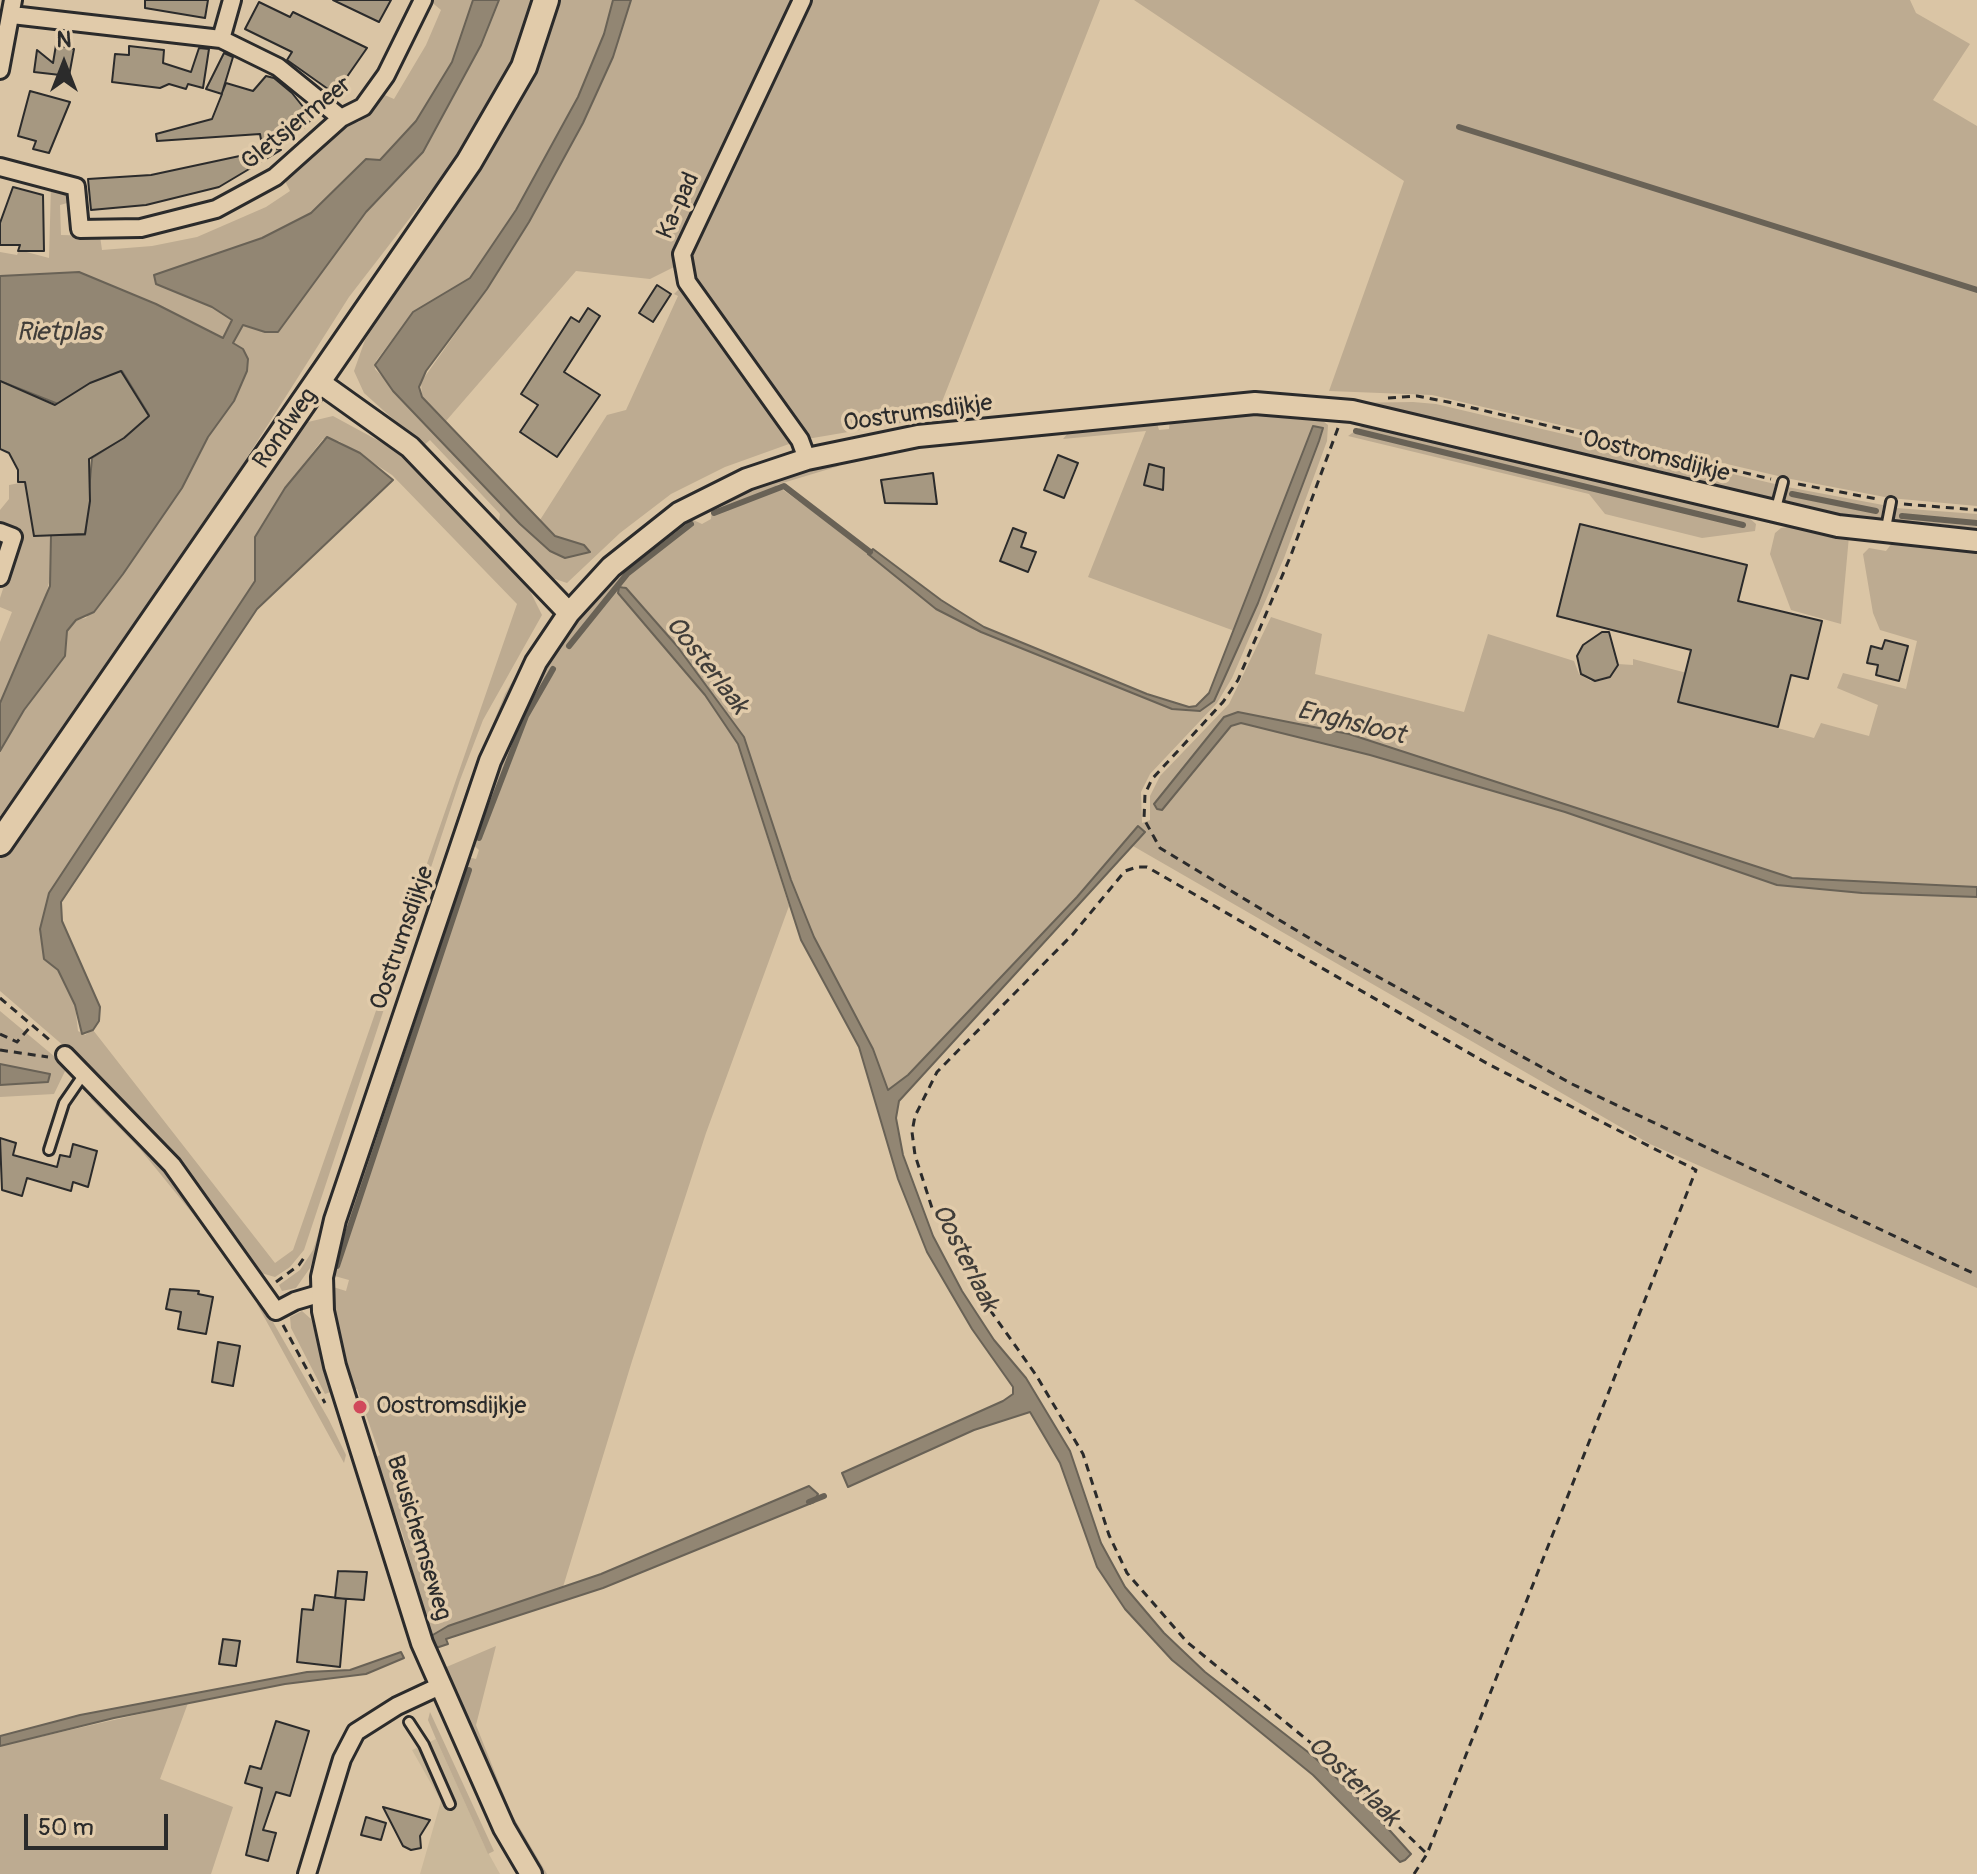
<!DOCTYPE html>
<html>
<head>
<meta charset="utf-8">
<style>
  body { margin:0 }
  #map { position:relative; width:1977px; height:1874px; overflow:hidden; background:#dac5a5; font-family:Pangolin,sans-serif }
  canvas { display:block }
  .north { position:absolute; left:24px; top:24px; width:80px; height:80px; -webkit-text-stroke:6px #e1cbaa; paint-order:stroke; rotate:0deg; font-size:22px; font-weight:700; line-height:32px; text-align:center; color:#2b2b2b }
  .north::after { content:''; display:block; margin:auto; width:28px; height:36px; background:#2b2b2b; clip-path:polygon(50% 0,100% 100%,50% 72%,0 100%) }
  .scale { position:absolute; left:24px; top:1814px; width:144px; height:36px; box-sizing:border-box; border:4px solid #2b2b2b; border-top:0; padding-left:10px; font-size:24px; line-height:28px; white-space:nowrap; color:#2b2b2b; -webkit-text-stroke:6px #e1cbaa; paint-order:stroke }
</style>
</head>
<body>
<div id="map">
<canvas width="1977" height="1874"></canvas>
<div class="north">N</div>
<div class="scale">50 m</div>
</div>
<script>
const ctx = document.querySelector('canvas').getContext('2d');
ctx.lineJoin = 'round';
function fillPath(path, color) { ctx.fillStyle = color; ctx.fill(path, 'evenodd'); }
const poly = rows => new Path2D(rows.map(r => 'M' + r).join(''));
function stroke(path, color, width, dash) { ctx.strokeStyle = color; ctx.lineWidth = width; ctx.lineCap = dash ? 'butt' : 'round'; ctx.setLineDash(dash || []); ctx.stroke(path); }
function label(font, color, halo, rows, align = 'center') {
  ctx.font = font + ' Pangolin,sans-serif'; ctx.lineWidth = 7; ctx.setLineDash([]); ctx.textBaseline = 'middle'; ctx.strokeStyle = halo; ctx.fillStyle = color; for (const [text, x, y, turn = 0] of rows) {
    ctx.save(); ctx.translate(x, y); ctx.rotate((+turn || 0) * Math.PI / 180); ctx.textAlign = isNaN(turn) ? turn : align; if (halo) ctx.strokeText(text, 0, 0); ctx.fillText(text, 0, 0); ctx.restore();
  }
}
const built = poly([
  [436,1739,485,1847,500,1874,420,1874,441,1801,412,1750]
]);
const green = poly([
  [429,0,473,0,452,62,416,121,379,161,365,159,311,213,262,238,154,275,156,284,212,307,232,320,223,339,156,304,79,272,0,276,0,252,17,255,19,250,49,258,51,186,67,193,71,202,60,205,61,235,100,236,102,250,152,246,197,237,266,207,290,191,283,177,343,125,359,122,380,93,394,99,426,45,441,10],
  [499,0,535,0,511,64,488,108,457,157,349,297,182,560,0,816,0,751,24,710,65,656,67,631,76,620,86,618,182,488,208,437,234,401,247,371,248,359,232,343,243,324,265,332,366,212,423,152,481,45],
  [556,0,613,0,604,34,578,97,516,210,470,278,413,312,376,361,375,369,520,524,550,551,565,558,590,552,582,544,559,539,540,520,607,415,626,410,678,296,674,294,683,285,790,440,789,444,725,467,671,494,620,533,567,583,549,577,498,526,500,514,430,440,423,446,364,393,354,371,365,340,491,150,523,86],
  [631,0,796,0,707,176,701,200,675,253,676,266,650,279,576,271,446,421,422,397,421,382,487,289,583,123,613,57],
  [808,0,1100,0,936,417,807,439,694,281,688,264,692,244],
  [1134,0,1910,0,1916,13,1970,44,1933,100,1977,126,1977,506,1890,498,1791,479,1432,395,1329,391,1404,181],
  [1413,402,1436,404,1775,484,1772,498,1765,501,1345,403],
  [1241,414,1319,418,1328,425,1327,441,1284,558,1232,678,1217,703,1150,774,1141,792,1142,823,1150,820,1150,796,1160,776,1229,704,1271,617,1322,634,1315,674,1464,712,1488,634,1574,661,1579,674,1591,681,1611,676,1618,664,1633,665,1633,659,1687,673,1683,702,1814,738,1821,723,1869,736,1878,705,1837,688,1843,673,1906,689,1917,641,1880,630,1873,613,1863,554,1869,548,1886,551,1892,543,1977,550,1977,891,1844,887,1792,878,1349,734,1238,712,1224,717,1154,806,1162,810,1231,726,1241,723,1370,755,1565,812,1777,885,1862,893,1977,897,1977,1288,1650,1144,1133,846,1145,832,1138,826,1077,897,908,1075,888,1091,873,1049,814,937,791,880,744,737,677,646,623,586,618,593,705,695,738,744,789,906,706,1133,632,1361,563,1587,448,1626,431,1636,402,1532,374,1458,380,1455,357,1389,351,1391,331,1314,330,1286,346,1291,349,1280,331,1275,340,1236,468,857,476,859,479,850,470,842,501,758,520,713,561,643,602,592,663,534,689,518,702,524,711,519,712,504,769,480,836,460,839,466,776,485,855,541,936,609,981,632,1172,709,1200,711,1214,702,1258,603,1319,441,1313,426,1240,633,1088,577,1146,431,1063,439,1072,428,1156,420,1159,430,1169,429,1170,419],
  [333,416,403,454,528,587,542,615,483,720,460,780,304,1250,290,1267,275,1277,261,1273,188,1173,146,1126,86,1065,0,991,0,859,203,563,308,422],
  [323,439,339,441,392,475,517,604,293,1250,275,1263,93,1030,85,1035,78,1031,75,1005,58,970,44,959,40,929,49,893,255,581,255,537,285,488],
  [1365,424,1746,515,1756,524,1755,531,1702,538,1605,514,1589,494,1348,436],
  [25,482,34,537,51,535,53,566,43,607,0,703,0,642,12,612,0,607,0,598,22,531,0,523,0,510,9,499,9,485],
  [1787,487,1883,505,1881,517,1877,523,1788,507,1784,500],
  [1896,508,1977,514,1977,531,1897,525,1893,519],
  [1794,526,1849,536,1841,624,1791,610,1770,554,1775,533,1781,528],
  [541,633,495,723,471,784,310,1268,296,1288,282,1291,279,1285,300,1270,313,1250,469,783,505,694],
  [0,1011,67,1067,54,1094,0,1097,0,1085,47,1082,49,1074,0,1064],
  [90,1098,98,1098,147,1147,198,1210,197,1219,140,1149],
  [261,1301,329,1420,346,1455,344,1463,257,1304],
  [302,1311,311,1319,333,1391,325,1394,291,1328,290,1317],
  [496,1646,476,1725,511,1813,547,1874,541,1874,507,1815,444,1668],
  [188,1703,160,1779,233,1807,211,1874,0,1874,0,1746],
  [430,1712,494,1851,488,1854,436,1739,428,1720]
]);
const water = poly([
  [473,0,499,0,481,45,423,152,366,212,278,332,265,332,243,325,233,343,243,349,248,359,247,371,234,401,208,437,182,488,123,574,94,612,76,620,67,631,65,656,24,710,0,751,0,703,50,586,51,535,85,535,92,458,123,438,149,415,122,371,58,404,0,381,0,276,79,272,156,304,223,338,232,320,212,307,156,284,154,275,262,238,311,213,366,159,380,160,416,121,452,62,473,0],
  [613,0,631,0,613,57,583,123,529,222,487,289,426,371,419,387,422,397,555,536,584,545,590,552,565,558,550,551,520,524,393,391,375,365,413,312,470,278,516,210,578,97,604,34,613,0],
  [1313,426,1323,428,1319,441,1258,603,1214,701,1200,711,1172,709,981,632,936,609,868,554,873,549,941,600,984,627,1147,694,1189,707,1196,706,1209,693,1313,426],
  [327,437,360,453,393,480,257,609,61,902,62,921,100,1007,99,1021,93,1030,82,1034,75,1005,58,970,44,959,40,929,49,893,255,581,255,537,285,488,327,437],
  [619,587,626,588,677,646,744,737,791,880,814,937,873,1049,888,1090,908,1075,1077,897,1138,826,1145,832,899,1101,896,1118,903,1155,933,1236,962,1291,994,1340,1026,1378,1070,1451,1101,1543,1125,1587,1164,1633,1205,1672,1313,1756,1374,1813,1411,1854,1405,1860,1400,1862,1313,1775,1172,1660,1125,1609,1097,1567,1060,1463,1030,1412,974,1430,848,1487,842,1473,1003,1401,1013,1394,1013,1387,972,1329,927,1252,898,1179,859,1047,801,940,738,744,705,695,618,593,619,587],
  [1238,712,1349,734,1792,878,1977,887,1977,897,1862,893,1777,885,1565,812,1370,755,1241,723,1231,726,1162,810,1157,809,1154,804,1224,717,1238,712],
  [0,1064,50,1074,48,1082,0,1085,0,1064],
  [809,1486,818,1494,814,1502,603,1588,446,1639,448,1644,436,1648,431,1636,448,1626,601,1574,809,1486],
  [401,1652,404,1658,366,1674,285,1684,114,1718,0,1746,0,1736,80,1715,307,1672,350,1670,401,1652]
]);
const stream = poly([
  [1459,127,1977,290],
  [1356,431,1743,525],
  [1792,494,1876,511],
  [714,513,784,486,870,552],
  [1902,516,1977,523],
  [569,646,627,574,691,524],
  [479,838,526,716,553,669],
  [337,1266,469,870],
  [809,1502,824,1496]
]);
const building = poly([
  [145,0,208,0,205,18,145,8,145,0],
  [333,0,391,0,379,22,333,0],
  [259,2,290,17,293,12,367,48,335,94,287,60,292,52,245,29,259,2],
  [56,45,74,49,69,76,34,72,37,50,53,63,56,45],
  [129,46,164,50,163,63,191,72,199,48,209,49,203,88,188,84,186,89,169,84,160,88,112,82,115,54,129,55,129,46],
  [224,53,233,57,222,93,226,83,253,91,266,76,274,78,292,93,312,118,307,125,277,149,281,150,219,187,146,205,91,210,88,179,151,175,263,151,260,134,157,141,156,134,212,119,222,94,206,89,224,53],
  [30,91,70,102,49,153,33,149,36,141,18,136,30,91],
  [13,187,43,195,44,251,18,251,20,245,0,245,0,223,13,187],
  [657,285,671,294,653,322,639,313,657,285],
  [588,308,600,316,564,372,600,395,557,457,520,432,538,405,521,394,571,317,579,322,588,308],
  [121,371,149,416,124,438,89,459,90,501,85,534,34,536,25,482,18,482,18,470,9,453,0,449,0,381,55,405,90,383,121,371],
  [1058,455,1078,463,1064,498,1044,490,1058,455],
  [1149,464,1164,468,1163,490,1144,485,1149,464],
  [933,473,937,504,885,503,881,480,933,473],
  [1580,524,1747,565,1738,601,1822,621,1808,679,1791,675,1778,727,1678,702,1691,650,1557,616,1580,524],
  [1013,528,1026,533,1021,547,1036,552,1028,572,1000,561,1013,528],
  [1602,632,1609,632,1618,665,1610,677,1595,681,1581,674,1577,656,1583,645,1602,632],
  [1885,640,1908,646,1899,681,1876,675,1878,665,1867,663,1871,646,1882,649,1885,640],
  [0,1138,16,1143,13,1155,57,1167,60,1155,70,1157,73,1144,97,1151,88,1187,73,1182,71,1191,27,1178,22,1196,2,1190,0,1138],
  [170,1289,199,1291,198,1294,213,1297,206,1334,178,1329,181,1312,166,1309,170,1289],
  [218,1342,240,1346,233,1386,212,1382,218,1342],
  [338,1571,367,1572,364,1600,335,1598,338,1571],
  [315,1595,346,1599,340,1667,297,1662,302,1609,313,1610,315,1595],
  [223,1639,240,1641,236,1666,219,1664,223,1639],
  [276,1721,309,1731,290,1796,276,1792,263,1830,276,1833,268,1861,246,1855,262,1788,245,1783,250,1766,261,1769,276,1721],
  [383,1807,430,1820,420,1836,421,1848,411,1850,403,1846,383,1807],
  [366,1817,386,1823,381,1840,361,1835,366,1817]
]);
const path = poly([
  [1388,398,1417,396,1448,402,1771,479],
  [1338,428,1291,555,1238,680,1223,702,1152,779,1145,794,1144,819,1160,848,1324,947,1572,1084,1977,1275],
  [1798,484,1877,499],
  [1904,504,1977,510],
  [0,998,52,1042],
  [0,1034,17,1042,32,1025],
  [0,1050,48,1057],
  [276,1282,299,1265,306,1255],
  [283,1325,325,1403],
  [1414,1874,1427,1854,1696,1170,1488,1064,1147,867,1137,867,1125,871,1073,934,937,1072,915,1116,912,1132,915,1155,932,1208,966,1276,1036,1375,1083,1454,1109,1535,1127,1573,1187,1642,1322,1752,1427,1854]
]);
const service = poly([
  [1775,512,1783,482],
  [1886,528,1891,502],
  [49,1150,64,1103,84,1074],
  [409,1722,424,1745,450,1804]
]);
const minor = poly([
  [802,0,682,254,687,282,800,440,807,459],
  [12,15,221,39,278,67,341,118],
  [221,39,232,0],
  [0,70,13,0],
  [0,167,76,187,80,229,141,228,216,209,275,177,341,118,363,107,386,75,423,0],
  [0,532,13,537,0,577],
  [65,1055,172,1165,276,1311,295,1301,322,1293],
  [307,1874,342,1759,356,1732,397,1706,442,1685]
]);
const tertiary = poly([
  [319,382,410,447,569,613],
  [531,1874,504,1828,422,1643,335,1366,323,1311,322,1277,335,1220,490,761,536,662,569,613,611,567,679,513,747,479,807,459,918,436,1255,403,1352,411,1838,526,1977,541]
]);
const secondary = poly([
  [0,843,469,162,524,67,546,0]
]);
const markers = [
  [360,1407,8,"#d1495b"]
];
const streetNames = [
  ["Gletsjermeer",297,124,-39],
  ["Ka-pad",679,206,-66],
  ["Oostrumsdijkje",918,414,-8],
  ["Rondweg",286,429,-55],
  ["Oostromsdijkje",1656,457,14],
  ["Oostrumsdijkje",403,938,-71],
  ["Beusichemseweg",418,1538,73]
];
const poiNames = [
  ["Oostromsdijkje",376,1407]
];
const waterNames = [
  ["Rietplas",59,333],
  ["Oosterlaak",706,666,52],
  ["Enghsloot",1351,724,14],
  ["Oosterlaak",964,1258,63],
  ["Oosterlaak",1353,1782,44]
];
fillPath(built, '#cab89a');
fillPath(green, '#bdab91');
fillPath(water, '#928673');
stroke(water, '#696256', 2);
stroke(stream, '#696256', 6);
fillPath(building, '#a69881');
stroke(building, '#2b2b2b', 2);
stroke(service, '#2b2b2b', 14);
stroke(minor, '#2b2b2b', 22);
stroke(tertiary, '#2b2b2b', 26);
stroke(secondary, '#2b2b2b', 30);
stroke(path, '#2b2b2b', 3, [8, 6]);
stroke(service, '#e1cbaa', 8);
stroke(minor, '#e1cbaa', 16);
stroke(tertiary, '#e1cbaa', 20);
stroke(secondary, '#e1cbaa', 24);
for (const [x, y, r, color] of markers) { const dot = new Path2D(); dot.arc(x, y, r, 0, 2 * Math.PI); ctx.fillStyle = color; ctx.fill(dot); stroke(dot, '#e1cbaa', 3); }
label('24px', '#2b2b2b', '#e1cbaa', streetNames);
label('24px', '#2b2b2b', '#e1cbaa', poiNames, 'left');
label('italic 26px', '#403d39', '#e1cbaa', waterNames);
</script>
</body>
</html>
